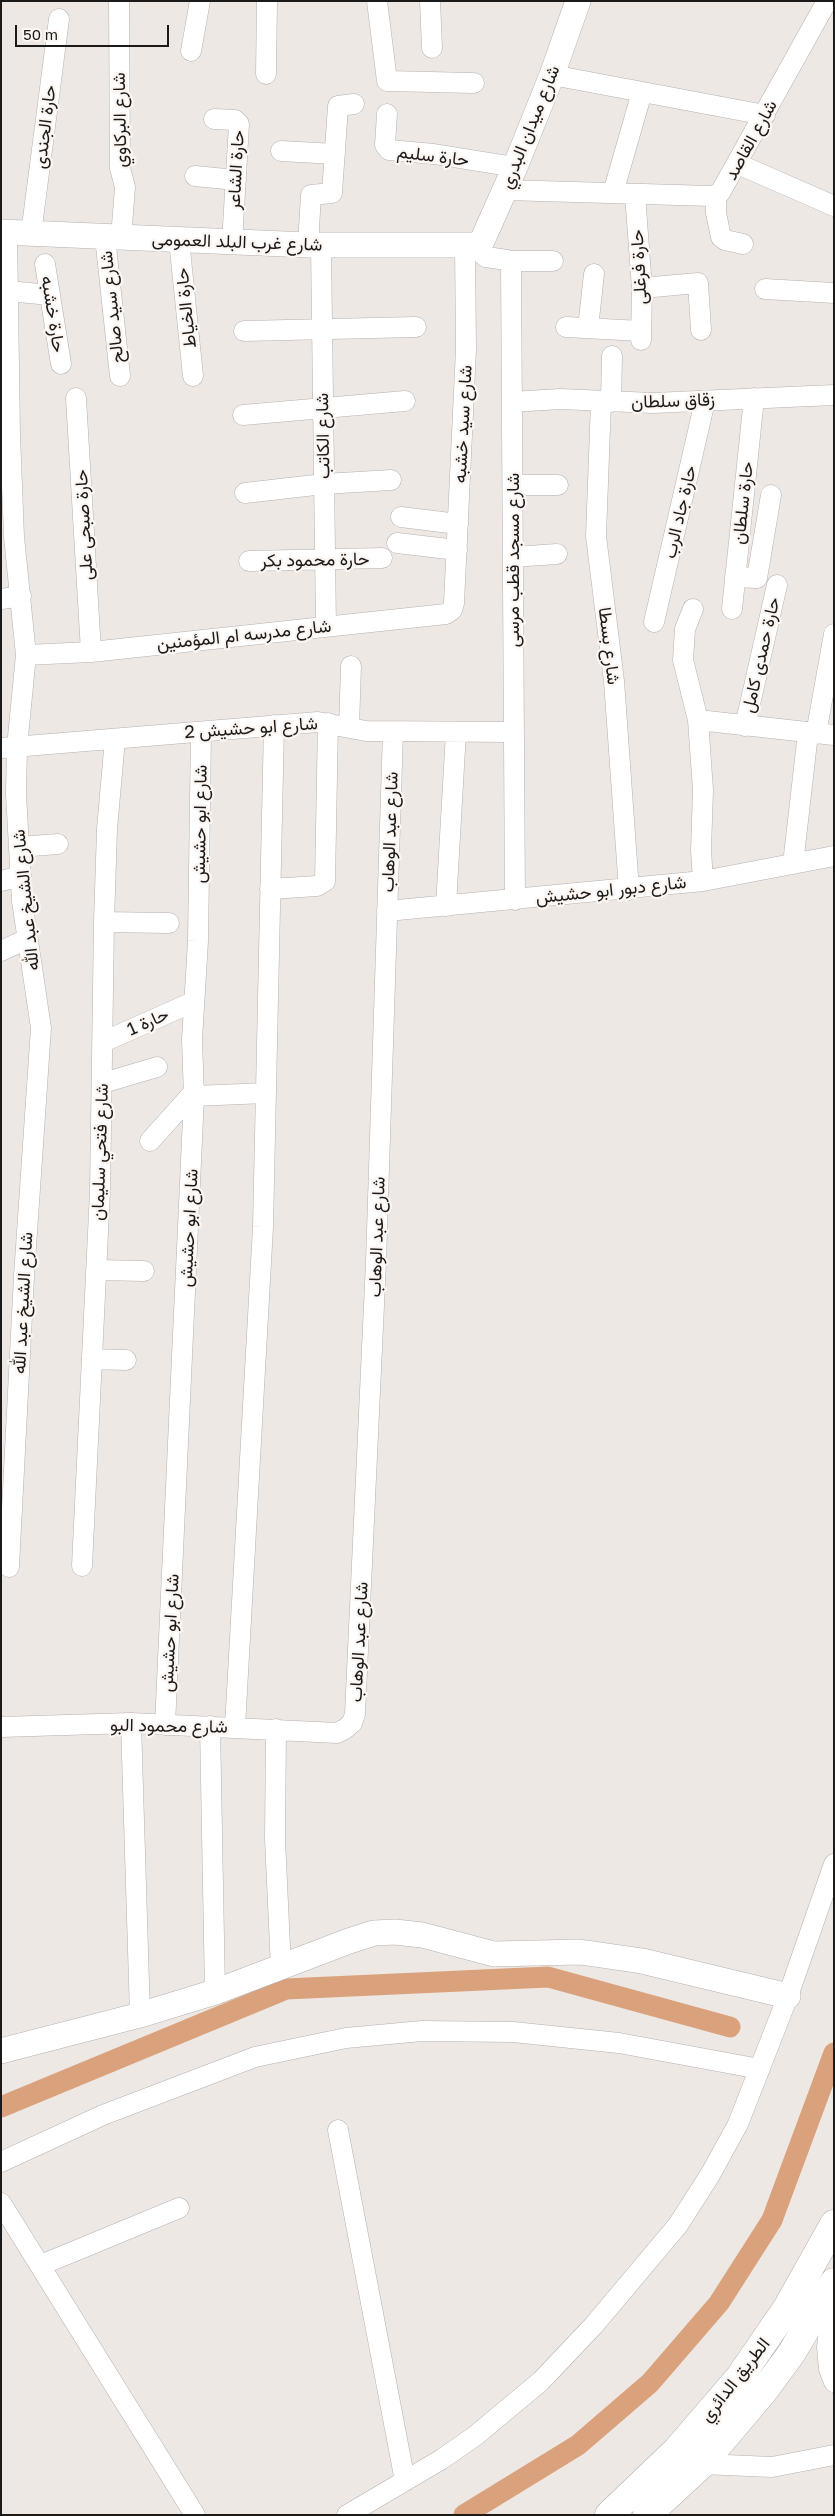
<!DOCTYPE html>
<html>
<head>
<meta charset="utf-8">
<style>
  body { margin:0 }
  #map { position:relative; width:835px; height:2516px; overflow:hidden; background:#eee8e5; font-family:"Golos Text",sans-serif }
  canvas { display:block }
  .frame { position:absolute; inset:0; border:2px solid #1c1a19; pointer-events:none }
  .scale { position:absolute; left:15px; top:25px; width:154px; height:22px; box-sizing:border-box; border:2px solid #1c1a19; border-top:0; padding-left:6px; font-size:15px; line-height:18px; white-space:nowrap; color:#1c1a19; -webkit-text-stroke:4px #fbf6f2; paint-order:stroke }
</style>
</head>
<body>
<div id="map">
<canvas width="835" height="2516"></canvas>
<div class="frame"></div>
<div class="scale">50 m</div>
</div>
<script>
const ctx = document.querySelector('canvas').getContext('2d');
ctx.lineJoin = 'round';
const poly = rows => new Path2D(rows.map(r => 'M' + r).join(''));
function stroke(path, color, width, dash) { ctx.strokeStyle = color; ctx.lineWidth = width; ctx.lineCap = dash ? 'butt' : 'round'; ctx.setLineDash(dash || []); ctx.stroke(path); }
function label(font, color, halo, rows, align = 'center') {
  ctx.font = font + ' "Golos Text",Vazirmatn,sans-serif'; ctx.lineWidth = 4.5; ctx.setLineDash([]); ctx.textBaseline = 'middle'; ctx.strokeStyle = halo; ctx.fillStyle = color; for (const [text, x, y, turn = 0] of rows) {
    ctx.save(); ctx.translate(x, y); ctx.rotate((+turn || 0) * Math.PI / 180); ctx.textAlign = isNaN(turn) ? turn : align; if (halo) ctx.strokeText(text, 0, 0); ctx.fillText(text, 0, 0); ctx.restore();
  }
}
const canal = poly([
  [1,2107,286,1989,548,1977,730,2027],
  [464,2515,578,2445,650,2383,719,2303,772,2220,834,2053]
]);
const minor = poly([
  [119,1,120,168,125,187,121,238],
  [377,1,387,81,474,83],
  [430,1,432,48],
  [191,51,200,1],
  [266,74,267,1],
  [552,75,765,115],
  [387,114,385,145,389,150,434,154,515,167],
  [214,119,235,120,239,124,232,243],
  [281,151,335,154],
  [738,164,834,206],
  [195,176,236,180],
  [505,190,712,196,720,193,827,1],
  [613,193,642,92],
  [635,194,642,288,641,340],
  [716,195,716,213,721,237,725,240,743,244],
  [7,233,10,435,14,537,26,655,17,747,16,794,22,901,41,1028,24,1276,9,1567],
  [31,234,59,19],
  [105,237,120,376],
  [179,240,193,376],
  [308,245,311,195,332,193,338,106,354,104],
  [321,246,326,627],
  [473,246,486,257,507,260,511,263,515,900],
  [510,261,553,261],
  [45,264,61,364],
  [642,288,698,283,701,330],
  [765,289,834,293],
  [8,291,50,295],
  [566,327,641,331],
  [588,328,594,274],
  [244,331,416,327],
  [76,398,91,652],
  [512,402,560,399,653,403,834,395],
  [601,402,596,536,614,681,629,890],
  [611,402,612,356],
  [243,415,405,401],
  [513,485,558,485],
  [245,493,324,484,391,480],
  [401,517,458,524],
  [397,543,457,550],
  [513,557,557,554],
  [249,561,382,558],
  [735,577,757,578,771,495],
  [1,599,21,596],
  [693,609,685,629,683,660,698,720,703,790,701,850,703,881],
  [732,609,754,398],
  [654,622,705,401],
  [26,655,91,652,446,614,452,610,454,603,466,349,465,246],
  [698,720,834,735],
  [745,726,777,585],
  [349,727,351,666],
  [816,734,834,634],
  [1,748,318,722,366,731,514,732],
  [19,847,58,844],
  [793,864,808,733],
  [1,881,21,876],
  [270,889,317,886,325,881,328,723],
  [446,906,456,732],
  [387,911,703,881,834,856],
  [104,922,169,923],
  [1,951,27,939],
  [103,1042,193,1002],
  [103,1083,157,1067],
  [194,1096,266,1093],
  [150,1141,194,1092],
  [96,1270,144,1271],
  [92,1359,126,1360],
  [82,1566,100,1191,104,922,107,829,115,739],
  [131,1723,140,2015],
  [165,1725,194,1096,192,1040,198,941,201,732],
  [210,1726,215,1992],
  [1,1727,131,1723,337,1733,345,1729,352,1723,355,1714,376,1262,393,732],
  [235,1727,263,1227,274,725],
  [276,1729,275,1839,281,1968],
  [338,2130,405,2481],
  [1,2162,103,2115,255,2057,346,2038,422,2031,513,2032,619,2043,760,2069],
  [1,2203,195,2515],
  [41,2265,179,2208],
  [834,2290,827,2347,829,2369,834,2382],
  [702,2464,772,2467,834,2455],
  [347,2515,442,2459,475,2436,541,2381,594,2325,678,2225,710,2175,738,2124,788,1996,834,1864]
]);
const tertiary = poly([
  [1,232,308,245,476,245,482,241,515,167,552,75,578,1],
  [1,2051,140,2015,215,1992,349,1941,374,1933,395,1932,422,1935,494,1954,580,1952,642,1961,788,1996]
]);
const trunk = poly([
  [609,2515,677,2450,739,2378,787,2308,834,2224],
  [647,2515,702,2464,763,2392,791,2354,834,2282]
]);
const streetNames = [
  ["شارع البركاوي",120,120,-91],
  ["حارة الجندى",45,127,-83],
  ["شارع ميدان البدري",530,127,-68],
  ["شارع القاصد",751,140,-61],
  ["حارة سليم",433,156,7],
  ["حارة الشاعر",236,170,-87],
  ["شارع غرب البلد العمومى",237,242,2],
  ["حارة فرغلى",639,267,-93],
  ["شارع سيد صالح",112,307,-96],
  ["حارة الخياط",186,308,-96],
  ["حارة خشبه",53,314,81],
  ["زقاق سلطان",673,401,-2],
  ["شارع سيد خشبه",463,424,-87],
  ["شارع الكاتب",323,436,-91],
  ["حارة سلطان",743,503,-84],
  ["حارة جاد الرب",680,512,-77],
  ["حارة صبحى على",84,525,-93],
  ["حارة محمود بكر",315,560,-1],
  ["شارع مسجد قطب مرسى",513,560,-90],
  ["شارع مدرسه ام المؤمنين",244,635,-6],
  ["شارع بسطا",609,646,83],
  ["حارة حمدى كامل",761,655,-77],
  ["شارع ابو حشيش 2",251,728,-4],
  ["شارع ابو حشيش",200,824,-89],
  ["شارع عبد الوهاب",390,832,-88],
  ["شارع دبور ابو حشيش",611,890,-6],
  ["شارع الشيخ عبد الله",26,900,-96],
  ["حارة 1",148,1022,-24],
  ["شارع فتحي سليمان",100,1152,-88],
  ["شارع ابو حشيش",189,1228,-87],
  ["شارع عبد الوهاب",377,1237,-88],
  ["شارع الشيخ عبد الله",23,1303,-87],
  ["شارع ابو حشيش",170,1633,-87],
  ["شارع عبد الوهاب",359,1642,-87],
  ["شارع محمود البو",169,1726,1],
  ["الطريق الدائري",735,2380,-52]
];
stroke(canal, '#daa27c', 21);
stroke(minor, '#b5b0ad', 21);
stroke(tertiary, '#b5b0ad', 26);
stroke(trunk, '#b5b0ad', 29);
stroke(minor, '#fff', 20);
stroke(tertiary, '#fff', 25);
stroke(trunk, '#fff', 28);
label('18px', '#1c1a19', '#fbf6f2', streetNames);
</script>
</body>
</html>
